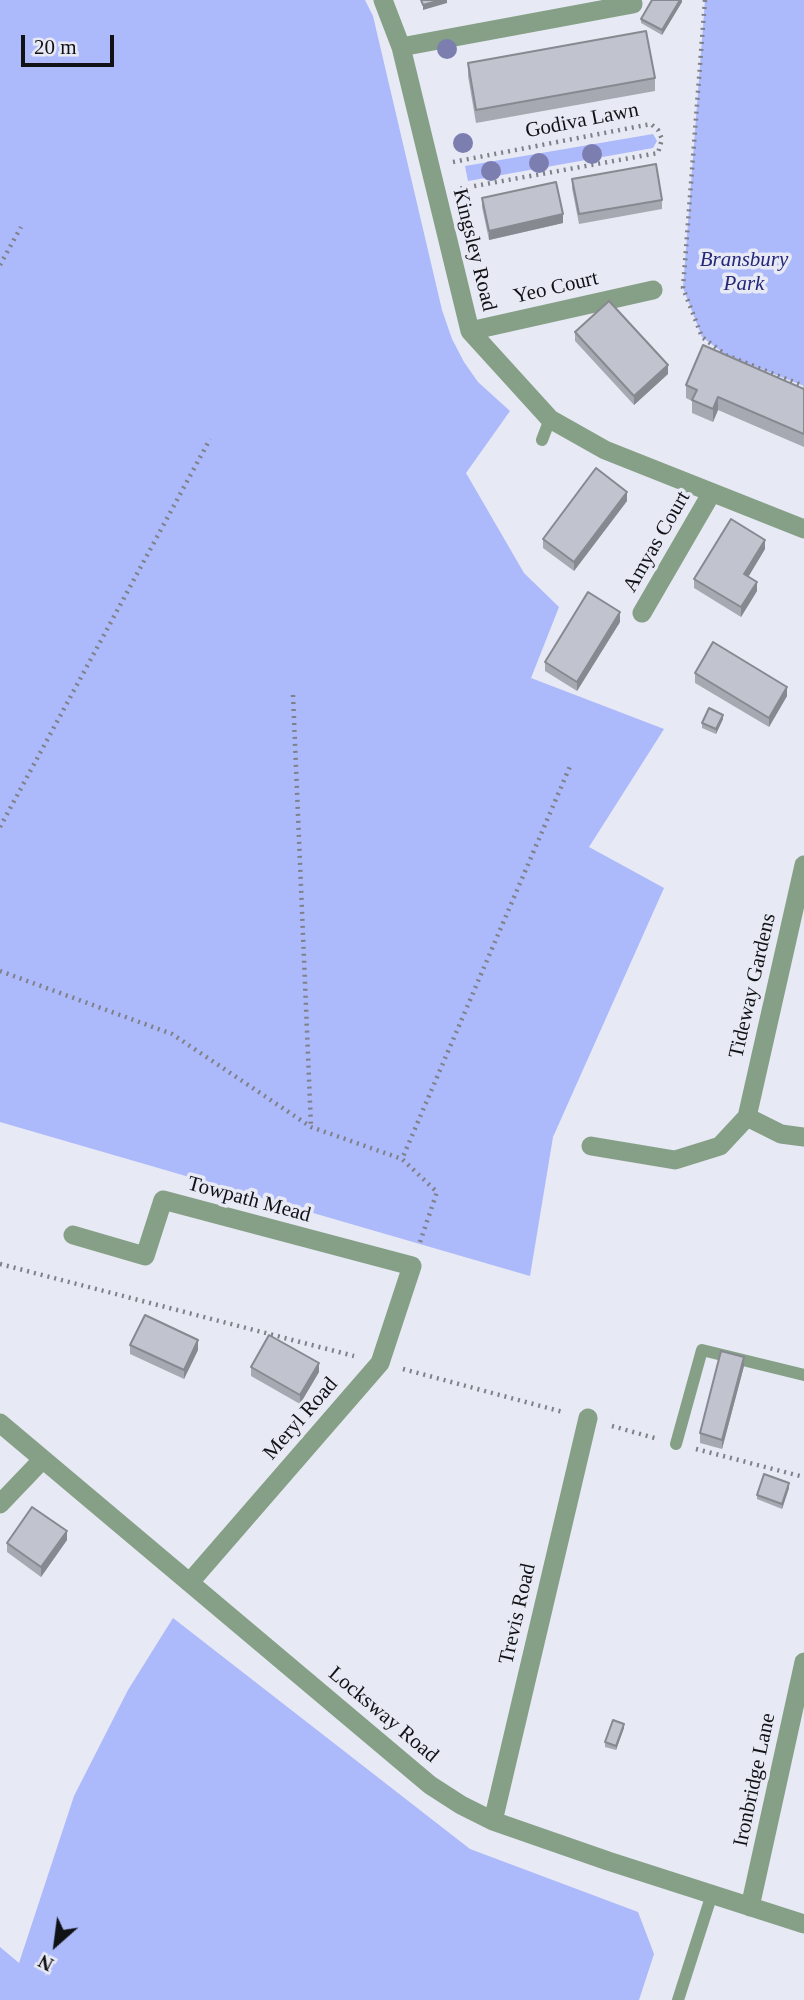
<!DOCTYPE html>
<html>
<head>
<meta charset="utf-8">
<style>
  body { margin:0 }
  #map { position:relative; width:804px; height:2000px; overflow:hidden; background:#e7e9f4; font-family:Georgia,serif }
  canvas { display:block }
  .north { position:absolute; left:21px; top:1909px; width:70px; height:70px; -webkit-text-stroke:5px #e7e9f4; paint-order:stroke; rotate:208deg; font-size:19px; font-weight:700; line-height:28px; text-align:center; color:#111215 }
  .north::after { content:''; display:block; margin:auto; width:24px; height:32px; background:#111215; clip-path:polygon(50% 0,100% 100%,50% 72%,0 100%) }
  .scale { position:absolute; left:21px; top:35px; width:93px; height:32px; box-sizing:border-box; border:4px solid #111215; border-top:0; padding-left:9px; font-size:21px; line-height:24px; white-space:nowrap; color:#111215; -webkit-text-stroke:5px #e7e9f4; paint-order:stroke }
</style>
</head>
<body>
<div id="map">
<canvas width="804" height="2000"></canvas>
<div class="north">N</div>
<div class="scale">20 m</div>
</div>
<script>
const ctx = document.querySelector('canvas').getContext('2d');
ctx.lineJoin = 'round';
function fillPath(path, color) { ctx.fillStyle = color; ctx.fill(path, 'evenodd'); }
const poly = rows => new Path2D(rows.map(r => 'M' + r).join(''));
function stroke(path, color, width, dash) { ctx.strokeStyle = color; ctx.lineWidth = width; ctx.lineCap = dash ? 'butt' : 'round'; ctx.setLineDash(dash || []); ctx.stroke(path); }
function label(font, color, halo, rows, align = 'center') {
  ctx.font = font + ' Georgia,serif'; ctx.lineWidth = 7; ctx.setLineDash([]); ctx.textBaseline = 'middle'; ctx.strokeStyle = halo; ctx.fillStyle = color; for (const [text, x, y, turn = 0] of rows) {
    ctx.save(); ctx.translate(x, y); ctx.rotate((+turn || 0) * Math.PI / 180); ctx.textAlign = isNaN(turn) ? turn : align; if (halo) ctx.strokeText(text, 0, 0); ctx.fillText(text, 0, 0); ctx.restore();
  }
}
const green = poly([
  [0,0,365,0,373,16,442,310,452,339,464,362,478,382,510,411,466,473,524,573,559,607,531,678,664,729,589,847,664,888,553,1137,530,1276,0,1122],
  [705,0,804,0,804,386,726,355,702,337,683,288],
  [653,134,657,141,653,148,468,181,465,166],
  [173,1618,470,1849,638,1912,654,1954,639,2000,0,2000,0,1947,19,1963,74,1796,128,1690]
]);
const path = poly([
  [705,0,683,288,702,337,726,355,804,386],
  [453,162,651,124,658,130,662,139,658,153,458,189],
  [0,265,21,227],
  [293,695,311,1127],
  [0,827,210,439],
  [0,971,172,1034,311,1127,402,1159],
  [420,1242,437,1192,402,1159,571,764],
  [0,1264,354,1356],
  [403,1369,563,1412],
  [612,1426,658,1439],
  [696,1449,804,1477]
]);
const service = poly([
  [542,440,550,419],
  [676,1444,702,1350,804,1375],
  [678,2000,712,1894]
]);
const minor = poly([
  [383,0,401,47,470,331,550,419,605,450,804,529],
  [401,47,633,4],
  [470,331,653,290],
  [642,613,711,494],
  [747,1117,804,865],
  [591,1146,675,1160,720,1146,747,1117,781,1134,804,1137],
  [73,1235,145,1256,163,1200,412,1266,380,1363,190,1582],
  [0,1423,430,1785,461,1805,493,1821,608,1861,804,1924],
  [0,1504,43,1459],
  [493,1821,588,1418],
  [750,1907,804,1662]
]);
const trees = [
  [447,49],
  [463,143],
  [592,154],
  [539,163],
  [491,171]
];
const wall = poly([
  [682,0,682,2,662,35,641,23,641,19],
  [468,63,655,78,655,91,476,123,468,76],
  [572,179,662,200,662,209,579,224,572,188],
  [482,198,563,223,489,240,482,207],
  [575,332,668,374,634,405,575,341],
  [686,385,804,389,804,447,718,410,713,422,692,413,692,401,686,398],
  [627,501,574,571,543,548,543,539],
  [765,549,748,577,757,591,741,617,694,588,694,579],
  [620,622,577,691,545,671,545,662],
  [695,673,787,696,769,727,695,683],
  [723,719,716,734,702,728,702,723],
  [130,1345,198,1350,184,1379,130,1354],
  [744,1366,722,1449,700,1443,700,1433],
  [251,1367,319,1372,300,1404,251,1376],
  [789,1488,782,1509,757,1499,757,1495],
  [67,1540,41,1577,7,1552,7,1543],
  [624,1728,616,1750,605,1747,605,1742]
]);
const shadedWall = poly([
  [441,0,447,0,447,3,423,10,423,5],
  [680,0,682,0,682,2,662,35,662,30],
  [563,214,563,223,489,240,489,231],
  [668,365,668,374,634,405,634,396],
  [718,397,718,410,713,422,713,409],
  [627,492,627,501,574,571,574,562],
  [765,540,765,549,744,584,744,574],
  [757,582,757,591,741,617,741,607],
  [620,612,620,622,577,691,577,682],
  [787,687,787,696,769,727,769,718],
  [723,715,723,719,716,734,716,729],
  [198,1340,198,1350,184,1379,184,1370],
  [744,1357,744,1366,722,1449,722,1440],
  [319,1363,319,1372,300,1404,300,1395],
  [789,1483,789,1488,782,1509,782,1504],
  [67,1531,67,1540,41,1577,41,1567],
  [624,1724,624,1728,616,1750,616,1746]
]);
const building = poly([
  [421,0,441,0,423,5,421,0],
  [652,0,680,0,662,30,641,19,652,0],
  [646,31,655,78,476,110,468,63,646,31],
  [656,164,662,200,579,214,572,179,656,164],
  [556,182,563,214,489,231,482,198,556,182],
  [609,301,668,365,634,396,575,332,609,301],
  [703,345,804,389,804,434,718,397,713,409,692,400,697,390,686,385,703,345],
  [596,468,627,492,574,562,543,539,596,468],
  [731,519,765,540,744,574,757,582,741,607,694,579,731,519],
  [588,592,620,612,577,682,545,662,588,592],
  [713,642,787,687,769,718,695,673,713,642],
  [709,708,723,715,716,729,702,723,709,708],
  [145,1315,198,1340,184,1370,130,1345,145,1315],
  [269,1335,319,1363,300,1395,251,1367,269,1335],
  [721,1351,744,1357,722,1440,700,1433,721,1351],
  [764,1474,789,1483,782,1504,757,1495,764,1474],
  [32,1507,67,1531,41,1567,7,1543,32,1507],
  [613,1720,624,1724,616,1746,605,1742,613,1720]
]);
const streetNames = [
  ["Godiva Lawn",582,121,-11],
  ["Kingsley Road",474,250,76],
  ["Yeo Court",556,288,-13],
  ["Amyas Court",657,542,-60],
  ["Tideway Gardens",753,986,-77],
  ["Towpath Mead",249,1200,15],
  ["Meryl Road",301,1419,-49],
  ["Trevis Road",518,1614,-77],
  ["Locksway Road",383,1715,40],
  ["Ironbridge Lane",755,1780,-78]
];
const parkNames = [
  ["Bransbury",744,260],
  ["Park",744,284]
];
fillPath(green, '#acb9fb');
stroke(path, '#7f8188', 4.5, [2, 5]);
stroke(service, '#85a086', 12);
stroke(minor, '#85a086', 19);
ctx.fillStyle = '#7c7eb0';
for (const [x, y] of trees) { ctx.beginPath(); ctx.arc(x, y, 10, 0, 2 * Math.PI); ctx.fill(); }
fillPath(wall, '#a6a9b1');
fillPath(shadedWall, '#878990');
fillPath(building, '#c1c4ce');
stroke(building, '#878990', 2);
label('21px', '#111215', '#e7e9f4', streetNames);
label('italic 21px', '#252779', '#e7e9f4', parkNames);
</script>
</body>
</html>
